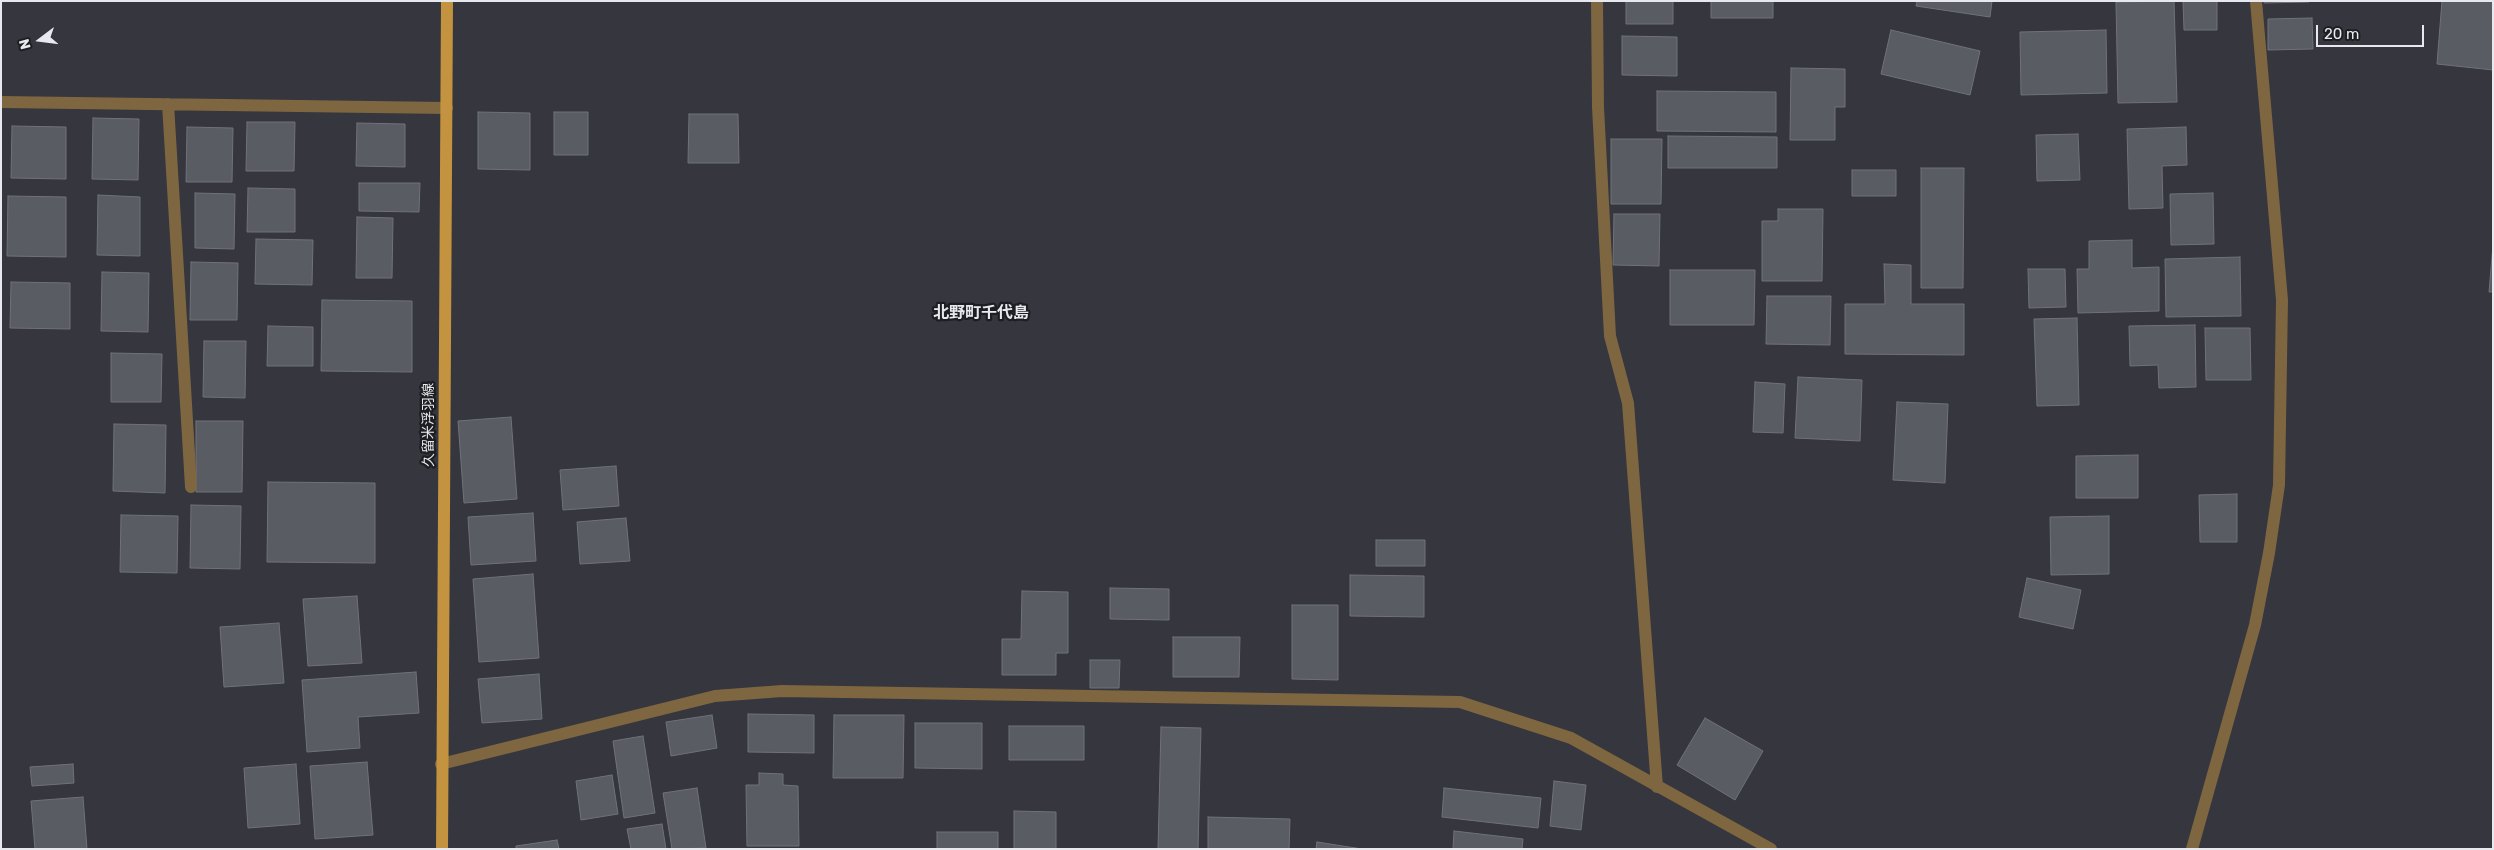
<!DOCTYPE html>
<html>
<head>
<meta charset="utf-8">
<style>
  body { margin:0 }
  #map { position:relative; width:2494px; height:850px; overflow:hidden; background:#35363e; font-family:Rubik,sans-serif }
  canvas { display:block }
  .frame { position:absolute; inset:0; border:2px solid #e8e9ee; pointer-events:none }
  .north { position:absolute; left:15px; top:15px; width:50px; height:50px; -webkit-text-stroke:4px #1d1e21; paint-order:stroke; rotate:255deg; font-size:14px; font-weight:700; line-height:20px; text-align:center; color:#e8e9ee }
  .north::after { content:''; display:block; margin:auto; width:18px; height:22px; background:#e8e9ee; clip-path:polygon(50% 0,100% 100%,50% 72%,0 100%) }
  .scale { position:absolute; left:2316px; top:25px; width:108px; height:22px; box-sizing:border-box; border:2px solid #e8e9ee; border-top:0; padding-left:6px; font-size:15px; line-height:18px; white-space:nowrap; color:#e8e9ee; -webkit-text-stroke:4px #1d1e21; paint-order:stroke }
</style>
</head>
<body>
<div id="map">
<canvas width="2494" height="850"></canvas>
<div class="frame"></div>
<div class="north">N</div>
<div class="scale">20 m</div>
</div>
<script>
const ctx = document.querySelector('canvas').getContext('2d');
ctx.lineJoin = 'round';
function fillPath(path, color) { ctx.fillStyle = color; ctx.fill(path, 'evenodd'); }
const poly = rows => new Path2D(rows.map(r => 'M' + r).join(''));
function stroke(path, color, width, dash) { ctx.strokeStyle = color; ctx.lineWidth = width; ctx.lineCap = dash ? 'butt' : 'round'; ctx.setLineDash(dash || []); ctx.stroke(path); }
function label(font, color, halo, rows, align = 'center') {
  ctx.font = font + ' Rubik,"Noto Sans JP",sans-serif'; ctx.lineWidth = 4.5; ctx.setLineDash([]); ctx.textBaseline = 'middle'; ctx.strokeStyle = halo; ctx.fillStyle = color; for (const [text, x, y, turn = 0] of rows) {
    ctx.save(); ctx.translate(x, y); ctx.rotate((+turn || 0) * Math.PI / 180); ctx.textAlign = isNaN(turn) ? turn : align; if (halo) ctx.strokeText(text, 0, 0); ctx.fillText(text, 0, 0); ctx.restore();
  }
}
const building = poly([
  [1626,1,1673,1,1673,24,1626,24,1626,1],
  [1711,1,1773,1,1773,18,1711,18,1711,1],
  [1917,1,1992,1,1990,17,1916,6,1917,1],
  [2174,1,2177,102,2118,103,2116,2,2174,1],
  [2183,1,2217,1,2217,30,2184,30,2183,1],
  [2264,1,2309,1,2309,2,2264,3,2264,1],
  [2442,1,2493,1,2493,70,2437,64,2442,1],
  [2312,18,2313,49,2268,50,2268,19,2312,18],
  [1891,30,1980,51,1970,95,1881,74,1891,30],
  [2106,30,2107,93,2021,95,2020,32,2106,30],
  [1622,36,1677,37,1677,76,1622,75,1622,36],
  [1791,68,1845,69,1845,107,1835,107,1835,140,1790,140,1791,68],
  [1657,91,1776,92,1776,132,1657,131,1657,91],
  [478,112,530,113,530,170,478,169,478,112],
  [554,112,588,112,588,155,554,155,554,112],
  [689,114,738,114,739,163,688,163,689,114],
  [93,118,139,119,138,180,92,179,93,118],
  [247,122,295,122,294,171,246,171,247,122],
  [357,123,405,124,405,167,356,166,357,123],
  [12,126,66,127,66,179,11,178,12,126],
  [187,127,233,128,232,182,186,182,187,127],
  [2186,127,2187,165,2162,166,2163,208,2129,209,2127,129,2186,127],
  [2078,134,2080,180,2037,181,2036,135,2078,134],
  [1668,136,1777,137,1777,168,1668,168,1668,136],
  [1611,139,1662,139,1661,204,1611,204,1611,139],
  [1921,168,1964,168,1963,288,1921,288,1921,168],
  [1852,170,1896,170,1896,196,1852,196,1852,170],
  [359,183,420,183,419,212,359,211,359,183],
  [248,188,295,189,295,232,247,232,248,188],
  [195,193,235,194,234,249,195,248,195,193],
  [2213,193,2214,244,2171,245,2170,194,2213,193],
  [98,195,140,197,140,256,97,255,98,195],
  [8,196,66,197,66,257,7,256,8,196],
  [1778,209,1823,209,1822,281,1762,281,1762,221,1778,221,1778,209],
  [1614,214,1660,214,1659,266,1613,265,1614,214],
  [357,217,393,218,392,278,356,278,357,217],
  [256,239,313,240,312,285,255,284,256,239],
  [2132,240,2132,268,2159,267,2159,311,2078,313,2077,269,2089,269,2089,241,2132,240],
  [2493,245,2493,292,2489,292,2493,245],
  [2240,257,2241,316,2166,317,2165,259,2240,257],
  [191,262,238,263,237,320,190,320,191,262],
  [1884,264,1911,265,1911,304,1964,304,1964,355,1845,354,1845,304,1885,304,1884,264],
  [2028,269,2065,269,2066,307,2029,308,2028,269],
  [1670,270,1755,270,1754,325,1670,325,1670,270],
  [102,272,149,273,148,332,101,331,102,272],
  [11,282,70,283,70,329,10,328,11,282],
  [1767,296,1831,296,1830,345,1766,344,1767,296],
  [322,300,412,301,412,372,321,371,322,300],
  [2077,318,2079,405,2037,406,2034,319,2077,318],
  [2195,325,2196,387,2159,388,2158,365,2130,366,2129,326,2195,325],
  [268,326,313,327,313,366,267,366,268,326],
  [2205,328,2250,328,2251,380,2206,380,2205,328],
  [204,341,246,341,245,398,203,397,204,341],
  [111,353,162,354,161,402,111,402,111,353],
  [1798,377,1862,380,1860,441,1795,438,1798,377],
  [1755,382,1785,384,1783,433,1753,432,1755,382],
  [1897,402,1948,404,1945,483,1893,480,1897,402],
  [511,417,517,499,464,503,458,421,511,417],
  [196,421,243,421,242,492,196,492,196,421],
  [114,424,166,425,165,493,113,491,114,424],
  [2138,455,2138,498,2076,498,2076,456,2138,455],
  [616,466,619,506,563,510,560,470,616,466],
  [268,482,375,483,375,563,267,562,268,482],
  [2237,494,2237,542,2200,542,2199,495,2237,494],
  [191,505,241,506,240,569,190,568,191,505],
  [533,513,536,561,471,565,468,517,533,513],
  [121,515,178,516,177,573,120,572,121,515],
  [2109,516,2109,574,2051,575,2050,517,2109,516],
  [626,518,630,561,580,564,577,522,626,518],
  [1376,540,1425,540,1425,566,1376,566,1376,540],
  [533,574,539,658,479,662,473,579,533,574],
  [1350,575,1424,576,1424,617,1350,616,1350,575],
  [2027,578,2081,590,2073,629,2019,617,2027,578],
  [1110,588,1169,589,1169,620,1110,619,1110,588],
  [1022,591,1068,592,1068,653,1056,653,1056,675,1002,675,1002,639,1021,639,1022,591],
  [357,596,362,663,308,666,303,599,357,596],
  [1292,605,1338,605,1338,680,1292,679,1292,605],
  [279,623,284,683,224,687,220,627,279,623],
  [1173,637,1240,637,1239,677,1173,677,1173,637],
  [1090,660,1120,660,1119,688,1090,688,1090,660],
  [416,672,419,713,358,717,360,748,307,752,302,680,416,672],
  [539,674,542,719,482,723,478,679,539,674],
  [748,714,814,715,814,753,748,752,748,714],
  [712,715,717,748,671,756,666,722,712,715],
  [834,715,904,715,903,778,833,778,834,715],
  [1705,718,1763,751,1735,800,1677,765,1705,718],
  [915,723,982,723,982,769,915,768,915,723],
  [1009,726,1084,726,1084,760,1009,760,1009,726],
  [1161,727,1201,728,1198,849,1158,849,1161,727],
  [643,736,655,813,624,818,613,741,643,736],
  [367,762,373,835,315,839,310,766,367,762],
  [73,764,74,783,32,786,30,767,73,764],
  [296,764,300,824,248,828,244,768,296,764],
  [759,773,783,774,783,785,798,786,799,846,747,846,746,785,759,785,759,773],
  [612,775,618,814,581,820,576,781,612,775],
  [1554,781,1586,785,1581,830,1550,826,1554,781],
  [697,788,706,848,672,849,663,793,697,788],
  [1444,788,1541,798,1538,828,1442,817,1444,788],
  [83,797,87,849,35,849,31,801,83,797],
  [1014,811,1056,812,1056,849,1014,849,1014,811],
  [1208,817,1290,819,1289,849,1208,849,1208,817],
  [662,824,666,849,631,849,627,829,662,824],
  [1454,831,1523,839,1522,849,1453,849,1454,831],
  [937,832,998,832,998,849,937,849,937,832],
  [557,840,559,849,516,849,516,846,557,840],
  [1317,842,1362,849,1316,849,1317,842]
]);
const minor = poly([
  [1597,1,1598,107,1610,336,1628,403,1657,787],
  [1,102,447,108],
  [168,104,191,487],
  [441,764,715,696,782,691,1460,702,1571,738,1771,849],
  [2192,849,2255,625,2269,553,2279,485,2282,300,2256,1]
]);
const major = poly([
  [442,849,447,1]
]);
const streetNames = [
  ["久留米浮羽線",429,425,-90]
];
const quarterNames = [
  ["北野町千代島",981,313]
];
fillPath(building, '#5a5c64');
stroke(building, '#70727a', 1);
stroke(minor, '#7e6641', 12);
stroke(major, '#c49340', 12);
label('14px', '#e8e9ee', '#1d1e21', streetNames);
label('bold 16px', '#e8e9ee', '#1d1e21', quarterNames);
</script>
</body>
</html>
